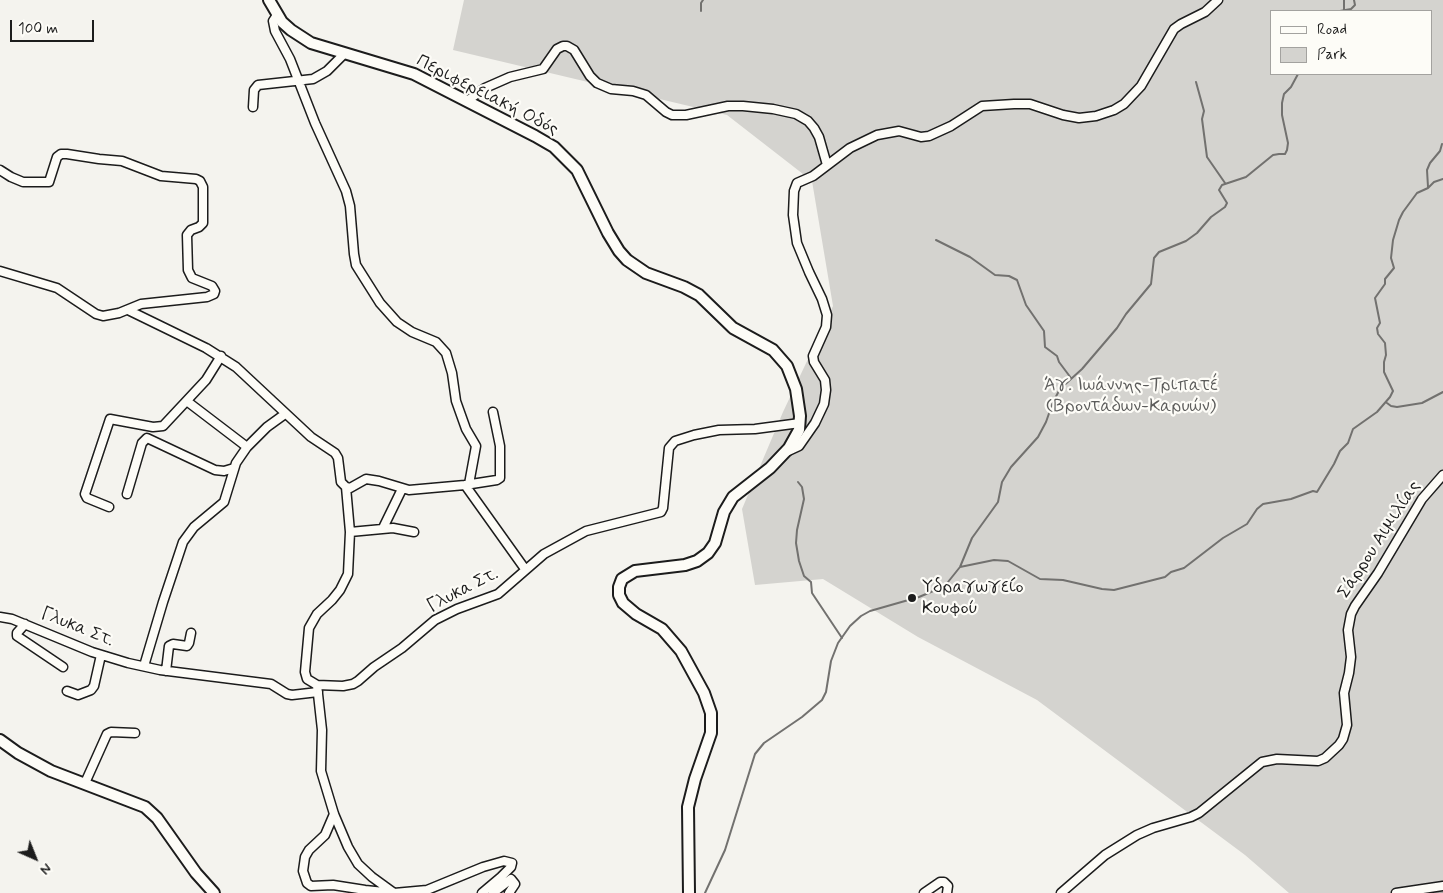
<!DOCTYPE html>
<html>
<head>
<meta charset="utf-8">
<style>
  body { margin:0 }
  #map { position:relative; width:1443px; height:893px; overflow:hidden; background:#f4f3ee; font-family:Mynerve,sans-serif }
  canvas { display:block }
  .legend { position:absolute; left:1270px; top:10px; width:162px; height:65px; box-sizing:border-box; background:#fdfcf7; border:1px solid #a3a29f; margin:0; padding:6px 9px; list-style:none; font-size:15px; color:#1c1c1c }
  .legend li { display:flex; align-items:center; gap:10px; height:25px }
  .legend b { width:25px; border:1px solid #a3a29f }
  .north { position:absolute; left:10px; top:833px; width:50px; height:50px; -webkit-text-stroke:4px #fdfcf7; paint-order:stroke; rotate:136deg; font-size:14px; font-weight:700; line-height:20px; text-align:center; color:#1c1c1c }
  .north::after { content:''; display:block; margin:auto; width:18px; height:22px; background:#1c1c1c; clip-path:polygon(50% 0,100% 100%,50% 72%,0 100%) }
  .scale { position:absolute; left:10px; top:20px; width:84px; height:22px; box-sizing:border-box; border:2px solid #1c1c1c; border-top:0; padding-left:6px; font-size:15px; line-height:18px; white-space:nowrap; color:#1c1c1c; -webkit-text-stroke:4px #fdfcf7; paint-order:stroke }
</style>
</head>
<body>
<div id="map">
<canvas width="1443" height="893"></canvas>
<ul class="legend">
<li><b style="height:6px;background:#fdfcf7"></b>Road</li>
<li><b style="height:14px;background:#d4d3cf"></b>Park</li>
</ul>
<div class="north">N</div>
<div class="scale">100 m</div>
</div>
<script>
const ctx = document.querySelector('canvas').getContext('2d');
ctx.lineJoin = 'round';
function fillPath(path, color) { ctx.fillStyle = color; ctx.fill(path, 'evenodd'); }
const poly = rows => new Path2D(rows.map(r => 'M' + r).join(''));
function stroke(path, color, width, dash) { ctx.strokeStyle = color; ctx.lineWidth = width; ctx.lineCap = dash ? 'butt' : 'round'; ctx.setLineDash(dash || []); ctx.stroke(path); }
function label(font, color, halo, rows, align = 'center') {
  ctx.font = font + ' Mynerve,sans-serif'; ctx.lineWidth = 4.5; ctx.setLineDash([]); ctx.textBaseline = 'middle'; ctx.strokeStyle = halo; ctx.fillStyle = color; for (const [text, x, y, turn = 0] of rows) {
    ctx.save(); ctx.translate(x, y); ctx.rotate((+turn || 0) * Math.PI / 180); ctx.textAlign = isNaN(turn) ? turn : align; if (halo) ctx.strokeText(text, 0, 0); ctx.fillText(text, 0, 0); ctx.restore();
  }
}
const green = poly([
  [464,0,1443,0,1443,893,1289,893,1245,855,1037,700,918,637,823,579,755,585,742,509,783,412,833,306,812,181,727,115,453,50],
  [1272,11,1432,11,1432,74,1272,74]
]);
const stream = poly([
  [1344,10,1344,0],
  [701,11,701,3,703,0],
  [1340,11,1351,9,1355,5,1354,0],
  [1196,82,1204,111,1202,119,1207,157,1225,183],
  [1428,187,1427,170,1430,163,1440,151,1442,144],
  [936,240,970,257,995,275,1009,276,1017,280,1026,305,1044,331,1045,347,1057,356,1059,362,1071,378],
  [1387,403,1391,406,1397,407,1422,403,1443,392],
  [798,482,802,487,804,499,797,530,796,543,799,561,804,576,811,582,812,593,842,638],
  [960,567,994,560,1008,561,1040,579,1063,580,1102,589,1114,590,1165,577,1171,572,1184,568,1223,538,1247,524,1257,509,1263,504,1291,499,1313,491,1317,492,1334,464,1340,451,1348,443,1353,429,1377,412,1390,397,1393,391,1384,372,1384,362,1386,355,1385,343,1378,334,1377,328,1380,323,1375,298,1385,284,1385,279,1394,268,1391,258,1393,240,1399,220,1403,212,1417,193,1428,188,1434,182,1443,179],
  [705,893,725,850,755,754,764,743,802,717,822,700,826,692,831,661,838,643,850,626,861,616,870,611,919,597,938,589,948,582,960,567,972,538,998,502,1002,482,1011,467,1038,437,1046,422,1053,402,1060,389,1082,369,1117,328,1126,314,1151,284,1154,258,1159,252,1186,241,1197,233,1211,217,1225,207,1227,203,1219,190,1222,185,1246,177,1273,155,1279,154,1285,154,1287,150,1288,143,1282,115,1282,103,1284,94,1291,87,1298,74]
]);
const river = poly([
  [1434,893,1443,891]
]);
const minor = poly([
  [277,15,273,21,275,31,290,59,315,123,346,191,350,206,354,254,356,265,380,303,397,322,412,332,436,342,446,353,452,373,456,401,466,429,476,446,469,484],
  [467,101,485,88,510,77,543,69,557,49,563,46,567,46,574,50,590,76,597,83,611,89,633,91,646,95,666,112,672,115,686,115,728,106,743,106,773,109,796,114,808,121,814,128,819,137,827,165],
  [253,107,254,90,258,85,313,79,327,71,344,54],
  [0,170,11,177,23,182,49,182,57,157,61,154,67,154,99,159,122,161,161,176,196,179,200,181,203,187,203,223,199,227,191,230,187,235,188,270,192,278,212,286,215,291,214,294,207,297,141,304,119,313,103,316,96,314,57,288,0,271],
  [128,310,206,348,236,367,311,437,335,453,338,458,341,482,346,487,350,488,366,479,379,481,409,490,465,485,525,569],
  [188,402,247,447],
  [786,452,799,446,815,423,824,404,826,390,825,380,814,362,813,356,826,327,827,315,822,299,809,272,797,243,793,215,794,191,797,183,813,176,850,148,877,135,899,131,921,137,929,136,951,126,982,106,1014,104,1030,104,1063,115,1079,118,1096,116,1114,110,1124,104,1141,86,1174,29,1181,24,1205,12,1218,0],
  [465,485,497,480,500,478,500,446,493,412],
  [346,487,350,532,348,574,340,590,332,600,317,614,309,628,305,672,307,679,317,685,343,686,353,684,358,681,374,667,402,648,435,620,457,609,498,594,544,554,586,531,661,512,663,508,669,448,675,441,694,435,719,430,755,429,800,423],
  [127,494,142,443,147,438,215,470,224,471,234,468],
  [109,507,87,498,85,494,110,419,153,427,163,426,206,380,221,356],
  [383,528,402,489],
  [350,532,393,528,414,532],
  [0,617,12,619,92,652,128,663,160,670,271,684,287,694,292,695,318,692],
  [25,624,17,633,17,636,63,667],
  [144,666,163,602,183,542,194,527,224,502,236,463,247,447,267,427,285,414],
  [166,671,169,646,173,644,187,646,189,643,191,633],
  [317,685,322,730,321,771,334,814,348,847,358,864,372,877,394,893,427,890,483,867,504,861,512,863,511,867,501,877,482,893],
  [67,691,78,695,91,690,94,686,101,655],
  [85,783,107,734,111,732,135,733],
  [334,814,325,835,309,850,305,857,303,871,307,883,311,886,333,885,365,890,394,893],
  [493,893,511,879,515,884,509,893],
  [924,893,940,882,944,882,948,886,947,893],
  [1061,893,1105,855,1137,835,1153,828,1191,817,1199,813,1262,762,1277,759,1318,761,1325,758,1339,745,1343,739,1347,725,1344,693,1349,673,1351,657,1348,630,1351,614,1355,606,1378,573,1422,499,1443,475],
  [1396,893,1443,886]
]);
const major = poly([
  [269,0,282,22,291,30,311,43,414,74,535,136,554,147,577,170,608,233,619,251,627,260,646,273,684,287,699,295,733,328,773,350,787,366,796,389,800,416,799,430,789,448,770,468,733,497,724,512,715,543,708,553,697,561,685,565,635,571,622,579,619,587,619,595,623,603,636,614,662,629,681,651,704,693,711,713,711,733,695,779,688,807,689,893],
  [0,740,18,753,51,771,145,807,157,818,196,873,214,893]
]);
const markers = [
  [912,598,5,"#1c1c1c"]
];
const streetNames = [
  ["Περιφερειακή Οδός",487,96,27],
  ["Σάρρου Αιμιλίας",1380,540,-57],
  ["Γλυκα Στ.",463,591,-27],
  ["Γλυκα Στ.",77,628,22]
];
const parkNames = [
  ["Άγ. Ιωάννης-Τριπατέ",1131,386],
  ["(Βροντάδων-Καρυών)",1131,407]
];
const poiNames = [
  ["Υδραγωγείο",922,588],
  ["Κουφού",922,609]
];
fillPath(green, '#d4d3cf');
stroke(stream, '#72716f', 2);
stroke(river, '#abaaa6', 10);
stroke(minor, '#1c1c1c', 11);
stroke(major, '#1c1c1c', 14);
stroke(minor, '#fdfcf7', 8);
stroke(major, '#fdfcf7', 10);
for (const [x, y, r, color] of markers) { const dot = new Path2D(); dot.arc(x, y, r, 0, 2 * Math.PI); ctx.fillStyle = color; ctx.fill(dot); stroke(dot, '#fdfcf7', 2); }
label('18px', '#1c1c1c', '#fdfcf7', streetNames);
label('18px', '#5c5c5b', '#fdfcf7', parkNames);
label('18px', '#1c1c1c', '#fdfcf7', poiNames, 'left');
</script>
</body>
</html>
